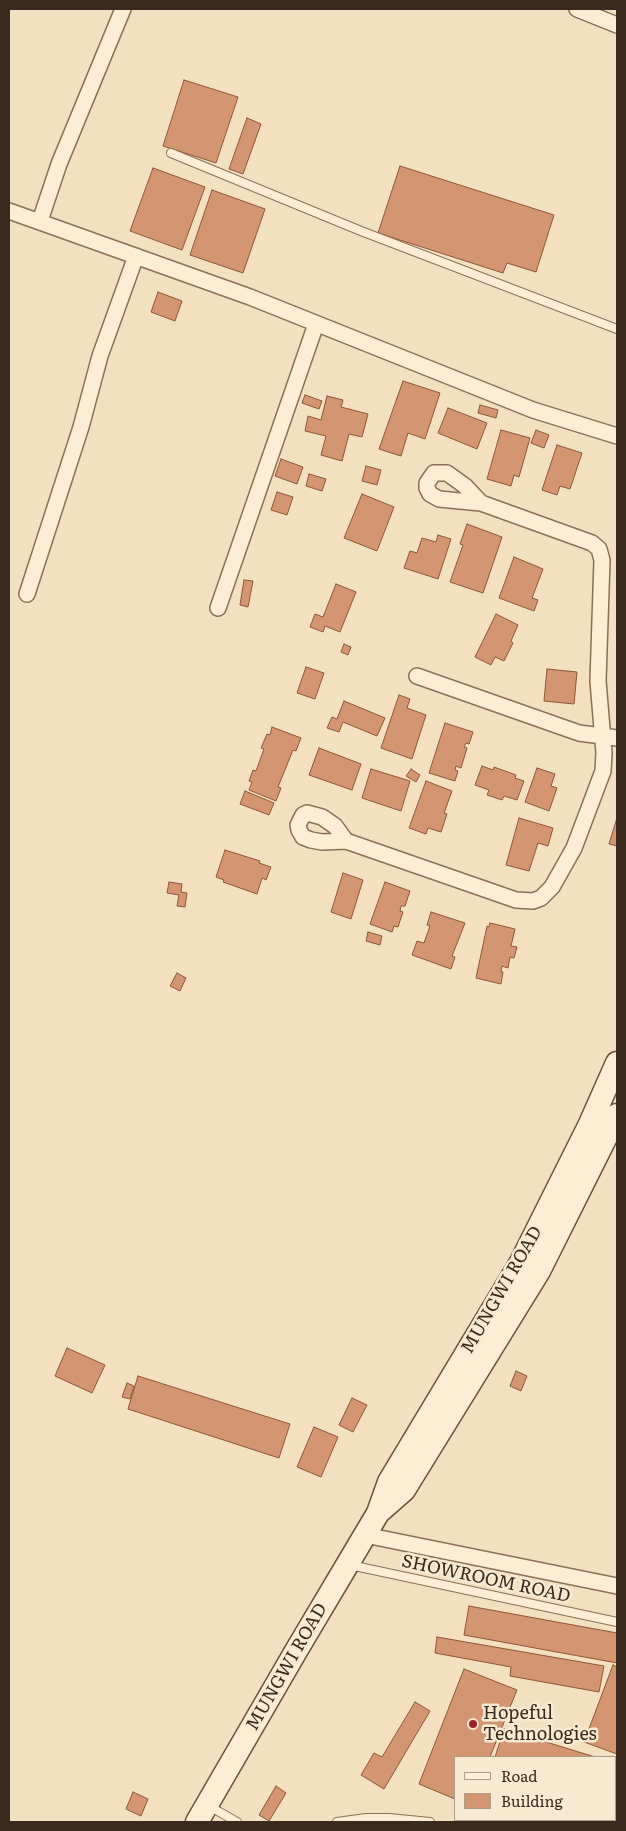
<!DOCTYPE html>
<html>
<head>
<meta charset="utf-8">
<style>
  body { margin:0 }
  #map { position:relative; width:626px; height:1831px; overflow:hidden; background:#f2e0c0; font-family:Literata,serif }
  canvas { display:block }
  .frame { position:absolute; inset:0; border:10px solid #3a291c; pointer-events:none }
  .legend { position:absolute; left:454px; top:1756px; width:162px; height:65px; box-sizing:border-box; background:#f8ead0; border:1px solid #ac9d88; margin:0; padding:6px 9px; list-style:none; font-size:15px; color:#3a291c }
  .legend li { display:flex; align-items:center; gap:10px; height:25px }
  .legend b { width:25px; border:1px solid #ac9d88 }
</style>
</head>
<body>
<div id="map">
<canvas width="626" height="1831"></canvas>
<div class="frame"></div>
<ul class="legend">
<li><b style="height:6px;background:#fcedd4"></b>Road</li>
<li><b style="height:14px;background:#d39572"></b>Building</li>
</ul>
</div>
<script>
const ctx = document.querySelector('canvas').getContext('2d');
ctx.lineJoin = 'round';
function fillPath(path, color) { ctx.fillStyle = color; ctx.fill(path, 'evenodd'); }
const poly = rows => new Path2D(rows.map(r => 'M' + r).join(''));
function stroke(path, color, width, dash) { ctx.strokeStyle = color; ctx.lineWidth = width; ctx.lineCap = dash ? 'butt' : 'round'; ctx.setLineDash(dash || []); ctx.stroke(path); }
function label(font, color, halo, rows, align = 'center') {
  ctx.font = font + ' Literata,serif'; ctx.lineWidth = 5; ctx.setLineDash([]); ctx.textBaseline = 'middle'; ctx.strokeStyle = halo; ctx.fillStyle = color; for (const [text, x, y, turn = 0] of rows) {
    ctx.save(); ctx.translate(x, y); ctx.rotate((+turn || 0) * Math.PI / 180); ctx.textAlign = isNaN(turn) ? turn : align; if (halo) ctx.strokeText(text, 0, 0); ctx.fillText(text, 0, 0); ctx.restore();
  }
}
const building = poly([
  [184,80,238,97,216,163,163,146,184,80],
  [247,118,261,124,243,174,229,169,247,118],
  [400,166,554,215,536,272,507,263,503,273,378,233,400,166],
  [153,168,205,187,182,250,130,231,153,168],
  [212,190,265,209,243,273,190,255,212,190],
  [158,292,182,301,175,321,151,312,158,292],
  [403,381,440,393,425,439,408,433,401,456,379,449,403,381],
  [305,395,322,401,319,409,302,403,305,395],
  [327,396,343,400,341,407,368,414,362,437,349,434,342,461,321,455,326,436,305,431,308,416,321,420,327,396],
  [480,405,498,410,496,418,478,413,480,405],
  [448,408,487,423,477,449,438,433,448,408],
  [501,430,530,438,519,477,514,475,511,486,487,479,501,430],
  [536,430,549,435,544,448,531,443,536,430],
  [557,445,582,453,570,489,560,486,557,495,542,490,557,445],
  [281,459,303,467,297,484,275,476,281,459],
  [366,466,381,470,377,485,362,481,366,466],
  [309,474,326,479,322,491,306,486,309,474],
  [277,492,293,497,287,515,271,510,277,492],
  [362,494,394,507,377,551,344,538,362,494],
  [467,524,502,537,483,593,450,582,463,545,460,544,467,524],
  [438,535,451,539,438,579,404,568,410,551,417,553,422,538,436,542,438,535],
  [514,557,543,569,532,598,538,600,534,611,499,598,514,557],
  [244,580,253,581,248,607,240,605,244,580],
  [336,584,356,592,340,632,325,626,323,632,310,627,315,614,323,617,336,584],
  [496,614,518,625,511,641,513,643,504,661,495,657,491,665,475,657,496,614],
  [344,644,351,647,348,655,341,652,344,644],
  [306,667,324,673,315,699,297,693,306,667],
  [547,669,577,672,574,704,544,701,547,669],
  [399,695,410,699,407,708,426,715,412,759,381,748,399,695],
  [344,701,385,718,377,736,343,722,339,732,327,728,332,717,337,719,344,701],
  [445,723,473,732,469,744,466,743,464,747,467,748,461,768,456,766,455,770,458,771,455,781,429,773,445,723],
  [272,727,301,738,296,751,293,750,278,787,281,788,276,801,249,790,252,782,249,781,253,770,256,771,264,749,261,748,267,734,270,735,272,727],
  [319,748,361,764,352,790,309,775,319,748],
  [482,766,493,770,494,767,516,775,515,778,524,781,517,800,504,796,502,800,487,795,489,790,475,785,482,766],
  [537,768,555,774,551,786,557,788,549,811,525,802,537,768],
  [371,769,410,781,401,811,362,798,371,769],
  [411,769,420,775,416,782,406,776,411,769],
  [426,781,452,791,444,813,447,814,441,832,428,828,426,834,409,828,426,781],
  [245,791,274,803,269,815,240,804,245,791],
  [519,818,553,828,548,846,538,843,529,871,506,865,519,818],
  [616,821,617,822,617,846,609,844,616,821],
  [225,850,260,861,259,863,271,867,266,880,262,878,257,894,223,882,224,880,216,877,225,850],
  [343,873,363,880,351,919,331,912,343,873],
  [169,882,182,884,181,892,187,893,185,907,177,906,179,895,167,893,169,882],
  [385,882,410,891,405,906,401,906,400,911,403,912,398,927,394,926,392,932,370,924,385,882],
  [431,912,465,923,452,956,455,957,451,969,412,955,417,941,424,943,430,926,427,925,431,912],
  [490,923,515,929,511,946,517,947,514,958,510,957,508,968,502,966,501,972,503,972,501,984,476,978,487,926,489,927,490,923],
  [368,932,382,936,380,945,366,941,368,932],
  [177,973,186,978,180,991,170,986,177,973],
  [67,1348,105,1365,92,1393,55,1376,67,1348],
  [516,1371,527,1376,521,1391,510,1386,516,1371],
  [138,1376,290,1424,279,1458,128,1409,138,1376],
  [127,1383,134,1386,130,1399,122,1397,127,1383],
  [352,1398,367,1405,353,1432,339,1425,352,1398],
  [314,1427,338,1437,321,1477,297,1467,314,1427],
  [469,1606,617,1633,617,1663,464,1635,469,1606],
  [437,1637,604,1666,599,1692,510,1676,511,1667,435,1653,437,1637],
  [613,1665,617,1667,617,1754,584,1742,613,1665],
  [464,1669,517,1690,490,1757,455,1757,455,1799,419,1784,464,1669],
  [415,1702,430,1711,384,1789,361,1775,374,1753,382,1757,415,1702],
  [504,1729,595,1757,495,1757,504,1729],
  [276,1786,286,1793,269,1821,259,1815,276,1786],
  [133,1792,148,1799,141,1816,126,1809,133,1792],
  [575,1820,598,1820,597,1822,584,1822,575,1820]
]);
const service = poly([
  [171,153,361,231,617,329],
  [350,1565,617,1622],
  [209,1806,237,1822],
  [337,1822,366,1818,389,1818,430,1822]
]);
const minor = poly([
  [577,9,617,25],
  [9,211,250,297,533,410,617,436],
  [40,221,59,164,123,9],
  [27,594,81,427,100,356,136,256],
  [218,608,316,324],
  [417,676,579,733,617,738],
  [346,841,335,826,322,817,307,813,303,815,298,825,299,830,303,837,311,840,322,842,346,841,516,900,533,901,541,898,552,887,574,848,603,771,604,753,598,681,602,560,599,549,592,543,481,503,439,499,430,494,427,488,427,483,434,473,447,473,465,486,481,503],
  [365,1535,617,1586]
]);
const secondary = poly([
  [380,1511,404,1490,539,1271,617,1115],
  [197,1822,296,1651,378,1513,389,1482,520,1264,589,1126,617,1063]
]);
const markers = [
  [473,1724,5,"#a02129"]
];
const streetNames = [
  ["MUNGWI ROAD",502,1290,-60],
  ["SHOWROOM ROAD",486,1579,12],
  ["MUNGWI ROAD",287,1667,-60]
];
const poiNames = [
  ["Hopeful",483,1714],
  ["Technologies",483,1735]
];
fillPath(building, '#d39572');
stroke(building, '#8d563a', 1);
stroke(service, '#8c7056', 10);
stroke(minor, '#8c7056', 18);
stroke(secondary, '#6e5139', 25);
stroke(service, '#fcedd4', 8);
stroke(minor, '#fcedd4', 15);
stroke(secondary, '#fcedd4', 22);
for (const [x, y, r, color] of markers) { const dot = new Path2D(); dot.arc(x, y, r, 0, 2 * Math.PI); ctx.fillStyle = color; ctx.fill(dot); stroke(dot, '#f8ead0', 2); }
label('18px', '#3a291c', '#f8ead0', streetNames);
label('18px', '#3a291c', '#f8ead0', poiNames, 'left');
</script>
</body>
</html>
